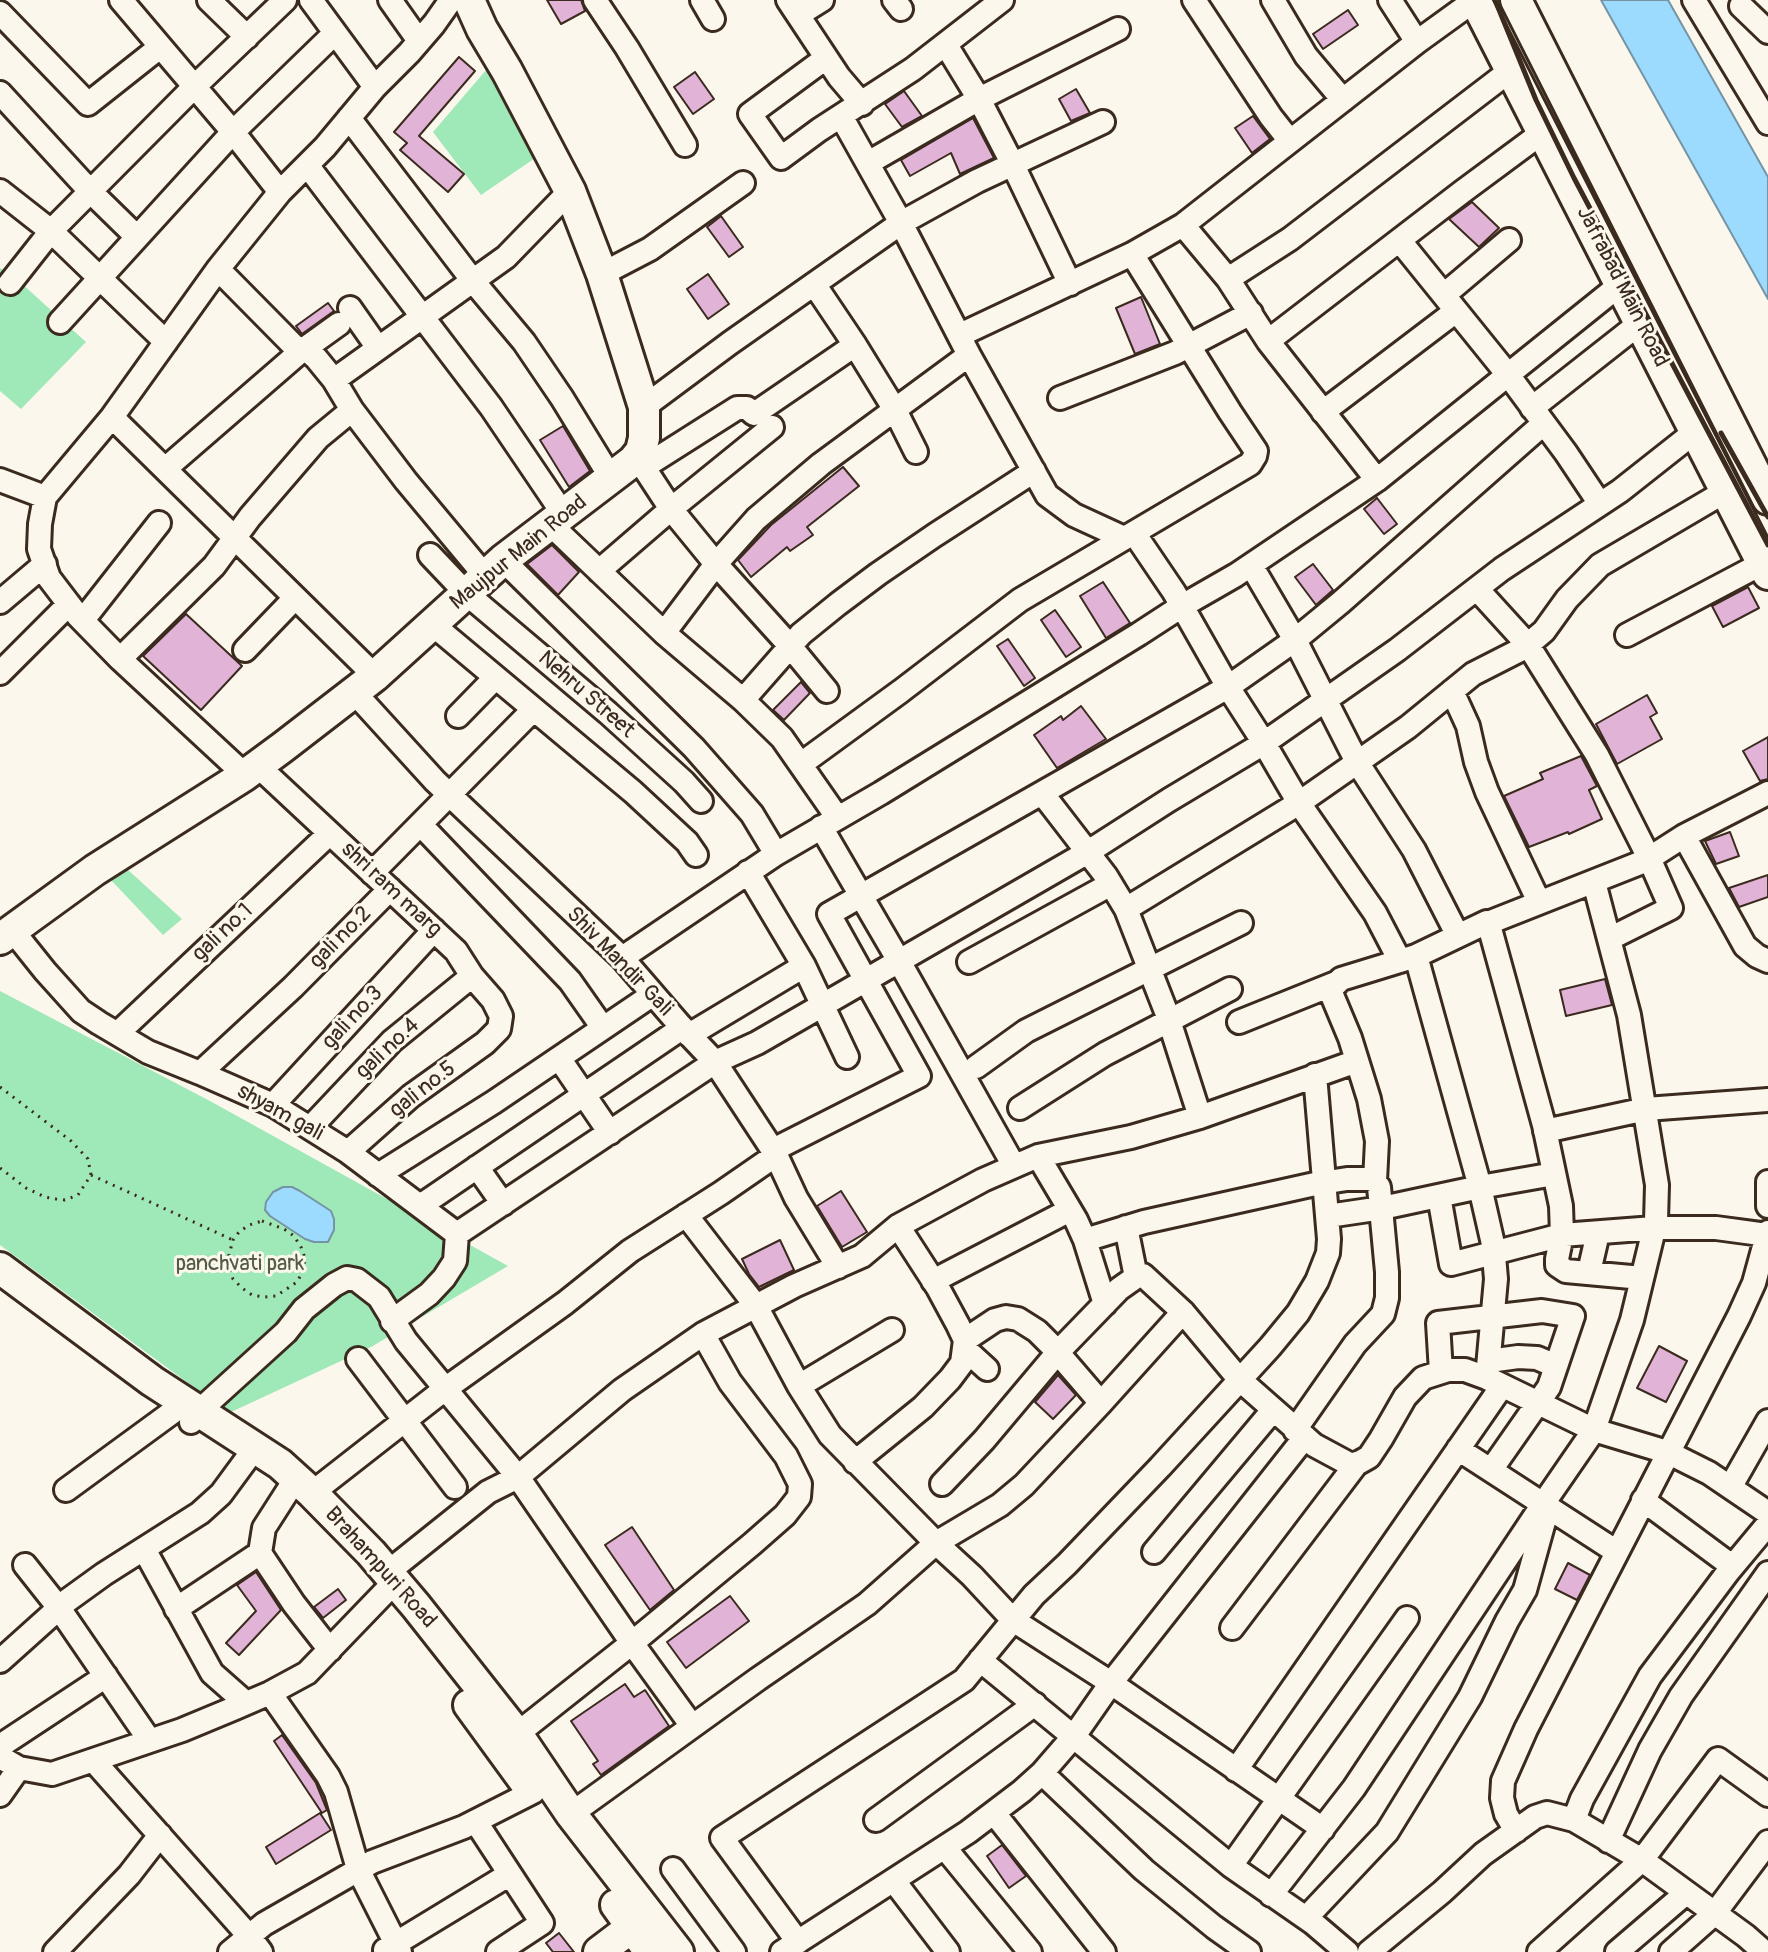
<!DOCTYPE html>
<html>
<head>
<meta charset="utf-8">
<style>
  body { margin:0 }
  canvas { display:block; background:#fbf7ec }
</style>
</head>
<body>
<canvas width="1768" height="1952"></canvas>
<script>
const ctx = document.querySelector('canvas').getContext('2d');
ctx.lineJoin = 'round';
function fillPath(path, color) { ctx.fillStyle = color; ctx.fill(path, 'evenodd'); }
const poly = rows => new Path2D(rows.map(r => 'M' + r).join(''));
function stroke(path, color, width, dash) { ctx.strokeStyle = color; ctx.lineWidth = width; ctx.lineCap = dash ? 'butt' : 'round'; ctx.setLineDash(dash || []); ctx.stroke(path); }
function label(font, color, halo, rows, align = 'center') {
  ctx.font = font + ' Pangolin,sans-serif'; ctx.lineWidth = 6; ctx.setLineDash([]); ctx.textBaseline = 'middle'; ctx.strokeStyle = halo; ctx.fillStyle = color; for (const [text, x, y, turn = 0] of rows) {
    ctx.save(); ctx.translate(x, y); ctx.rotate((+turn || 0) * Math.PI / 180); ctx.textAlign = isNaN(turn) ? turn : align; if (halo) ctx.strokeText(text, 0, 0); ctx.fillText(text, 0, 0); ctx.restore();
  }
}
const green = poly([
  [499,55,544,152,481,195,433,132],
  [0,268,20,282,86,342,21,409,0,391],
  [127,869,182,919,163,935,111,880],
  [0,991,210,1101,508,1266,371,1347,229,1413,0,1245]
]);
const water = poly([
  [1601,0,1668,0,1768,177,1768,299,1601,0],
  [283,1187,292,1187,300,1191,331,1211,334,1219,334,1230,328,1242,314,1242,305,1239,270,1216,265,1210,266,1202,273,1192,283,1187]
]);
const building = poly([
  [547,0,581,0,585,11,561,24,547,0],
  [1348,10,1358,25,1323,49,1313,34,1348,10],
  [459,57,475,71,419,136,464,174,448,192,400,150,407,143,394,132,459,57],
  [695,72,714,99,693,114,674,87,695,72],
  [1076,89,1090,113,1071,121,1059,99,1076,89],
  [904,91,922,116,902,127,885,104,904,91],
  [1253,116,1270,139,1252,153,1235,128,1253,116],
  [973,118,994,158,960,174,951,153,910,176,901,160,973,118],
  [1472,202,1499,228,1479,247,1449,219,1472,202],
  [721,216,743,247,729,257,707,227,721,216],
  [708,274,729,304,708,319,687,289,708,274],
  [1141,297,1160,344,1135,354,1116,308,1141,297],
  [328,303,334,311,302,334,296,326,328,303],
  [563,426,590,471,569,487,540,440,563,426],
  [843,467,859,486,807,527,813,535,790,551,787,547,751,577,738,560,771,525,843,467],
  [1377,498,1397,524,1384,534,1364,509,1377,498],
  [552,545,579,572,558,595,527,564,552,545],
  [1313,564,1333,590,1316,605,1295,577,1313,564],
  [1103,582,1130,623,1106,638,1080,596,1103,582],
  [1748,587,1759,608,1723,627,1712,606,1748,587],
  [1055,610,1081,647,1066,657,1041,620,1055,610],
  [186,614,242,666,201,710,143,656,186,614],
  [1008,639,1035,678,1024,686,997,646,1008,639],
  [801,682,810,693,784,720,773,710,801,682],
  [1647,695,1657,713,1650,717,1662,739,1617,764,1596,724,1647,695],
  [1081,706,1106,739,1057,768,1034,735,1061,716,1063,720,1081,706],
  [1768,737,1768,779,1760,781,1743,751,1768,737],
  [1581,756,1597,786,1589,790,1602,819,1569,834,1568,832,1529,847,1504,796,1543,779,1540,773,1581,756],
  [1730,832,1739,856,1716,864,1705,841,1730,832],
  [1768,875,1768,897,1739,907,1729,888,1768,875],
  [1605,979,1612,1005,1566,1016,1560,990,1605,979],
  [841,1191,867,1232,842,1247,817,1206,841,1191],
  [780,1240,794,1270,759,1287,749,1274,742,1259,780,1240],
  [1659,1346,1687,1361,1666,1402,1637,1388,1659,1346],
  [1058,1375,1076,1395,1053,1419,1035,1402,1058,1375],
  [632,1527,674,1590,650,1610,605,1545,632,1527],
  [1568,1563,1590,1575,1577,1600,1555,1589,1568,1563],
  [256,1572,281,1610,239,1655,226,1643,256,1611,237,1585,256,1572],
  [338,1589,346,1600,323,1618,314,1607,338,1589],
  [730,1596,749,1621,686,1668,667,1642,730,1596],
  [625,1684,634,1697,645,1690,669,1726,601,1775,593,1764,598,1761,571,1721,625,1684],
  [282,1735,316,1783,327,1810,322,1813,274,1741,282,1735],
  [320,1813,331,1830,276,1864,266,1847,320,1813],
  [1002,1845,1026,1876,1009,1888,987,1856,1002,1845],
  [559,1933,574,1952,553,1952,546,1943,559,1933]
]);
const path = poly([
  [0,1087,71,1141,88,1159,91,1175,78,1195,65,1200,56,1199,45,1197,26,1188,0,1168],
  [91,1175,233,1240],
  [262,1221,284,1229,294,1236,301,1247,305,1258,303,1271,297,1282,276,1296,264,1297,252,1295,242,1288,233,1279,229,1267,229,1255,233,1240,239,1232,249,1225,262,1221]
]);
const street = poly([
  [121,0,233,132,280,192],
  [209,0,247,37],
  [311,0,375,87],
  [390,0,419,41],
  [595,0,627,48,685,145],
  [702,0,713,19],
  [788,0,839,77,862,104],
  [894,0,901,9],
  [1194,0,1271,117,1290,141],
  [1273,0,1306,56,1343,100],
  [1390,0,1417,42],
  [1694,0,1768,123],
  [1741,6,1768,32],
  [0,13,88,104,160,47],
  [798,15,822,0],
  [946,45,979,99,1013,165,1070,284],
  [826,58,750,114,781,158,819,130,913,69,1002,0],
  [0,93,90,191,137,237],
  [841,116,901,223,969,355,1047,495,1074,515,1124,538],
  [349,118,473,281,524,342,562,398,611,478],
  [868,163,979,99,1118,29],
  [307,165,491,407,564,515],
  [0,191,51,231,166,342],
  [1183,225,1228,279,1268,341,1377,480],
  [1400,241,1509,376,1566,453,1600,504],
  [218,269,300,352,339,324],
  [602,274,650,249,743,183],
  [1228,279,1290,239,1511,70],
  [10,283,51,231,194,87,285,0],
  [814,284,855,345,895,410,916,452],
  [1444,295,1509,240],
  [350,308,378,348],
  [60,322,233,132,335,33],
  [960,335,1132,254,1183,225,1417,42,1475,0],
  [1268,341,1462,192,1543,132],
  [334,380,506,257,570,191],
  [1060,398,1175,353,1251,313],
  [644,407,730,343,901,223,977,181,1103,122],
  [1532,408,1640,323],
  [1323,412,1456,311],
  [112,417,375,676],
  [637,457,671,509,716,564,790,646,827,691],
  [644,467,737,408,747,408,754,414,855,345],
  [165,469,300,352,308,351,316,358,334,380,352,410,406,481,486,577],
  [0,480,45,497],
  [551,525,664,633,743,700,782,738,837,817],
  [1134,533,1174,592,1228,687,1264,743,1299,803,1375,913,1400,961],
  [430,555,467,594,608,713,684,782,701,801],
  [503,560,694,748,752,814,776,854],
  [1251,565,1295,640,1357,762,1414,850,1458,936],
  [599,571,671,509,772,427],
  [1477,589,1528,645,1597,755,1649,858,1671,908,1609,939],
  [0,602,45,564],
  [83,620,159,523],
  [432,624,633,792,687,842,696,855],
  [664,633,716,564,756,519,821,464,969,355],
  [1627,635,1763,563],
  [245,650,295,598],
  [120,659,214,566,250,517,318,438,352,410],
  [0,673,69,604],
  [1452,691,1468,726,1476,762,1487,792,1539,902],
  [354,692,435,781,622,958,679,1024,715,1062,776,1155,796,1198,838,1267],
  [743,700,801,634,838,604,878,574,935,535,1034,471],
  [458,716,495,678],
  [801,764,901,691,1020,600,1250,464,1255,456,1256,451,1230,412,1132,254],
  [258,766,456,951,472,976,493,1000,501,1016,499,1029,485,1043,411,1096,348,1152],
  [245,775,120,659,78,616,49,578,39,549,40,524,45,497,112,417,218,269,280,192,325,147,375,87,409,53,434,24,451,0],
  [1042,793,1106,876,1126,909,1167,1014,1200,1117],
  [421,825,570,981,603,1028],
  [821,827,899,961,1014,1166],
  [1684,836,1745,946,1757,956,1768,961],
  [372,873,533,710],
  [1126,909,1299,803,1408,727,1473,674,1524,648,1544,631,1567,599,1600,565,1726,491],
  [1488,923,1645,861,1684,836,1768,793],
  [13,931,45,971,81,1011,99,1023,148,1052,200,1073,273,1105,348,1152,457,1234,455,1261,444,1278,429,1294,392,1321],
  [1416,956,1480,1187,1493,1244,1496,1279,1487,1378],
  [622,958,776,854,881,793,1139,634,1182,606,1236,575,1377,480,1621,284],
  [969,962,1111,884],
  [804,966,847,1057],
  [1239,1022,1336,983],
  [118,1033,329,834],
  [689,1035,804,966,748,872],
  [559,1058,610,1133],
  [976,1067,1026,1031,1241,923],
  [200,1073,293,987,390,889],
  [273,1105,434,930],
  [1020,1108,1105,1054,1230,989],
  [310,1128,392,1041,472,976],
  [1545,1131,1646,1109,1768,1100],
  [773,1150,919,1076,829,914,1228,687,1295,640,1340,603,1543,424],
  [1038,1156,1076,1220,1085,1240,1105,1304],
  [477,1167,503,1204],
  [378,1175,494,1102,652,995],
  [1375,1181,1377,1141,1369,1099,1350,1038,1332,995,1332,988,1341,979,1416,956,1487,922,1489,925,1544,1125,1561,1206,1562,1235,1557,1259,1557,1265,1566,1271,1642,1278],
  [1768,1182,1768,1206],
  [1439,1196,1451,1264,1562,1235,1654,1228,1716,1228,1768,1235],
  [420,1206,682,1028],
  [686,1215,756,1306,799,1386,830,1435,936,1543,972,1576,1013,1620,1111,1683,1323,1829],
  [1328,1216,1382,1208,1480,1187,1554,1174],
  [1126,1227,1136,1277],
  [457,1234,715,1062,757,1043,1088,852,1169,800,1264,743,1397,650,1502,569,1620,491,1696,431],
  [1085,1240,1144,1222,1315,1184,1347,1179,1370,1179,1375,1181,1379,1187,1387,1272,1387,1298,1383,1314,1355,1344,1295,1430],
  [1589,1272,1598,1233],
  [933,1281,1070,1210],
  [965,1340,995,1320,1006,1317,1018,1319,1037,1331,1052,1346,1101,1403],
  [964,1348,987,1369],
  [358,1359,455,1487],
  [1489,1361,1518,1357,1537,1358,1556,1366],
  [1441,1372,1438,1323,1542,1311,1573,1316,1549,1387,1491,1470],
  [799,1386,892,1330],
  [191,1422,198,1412,286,1332,304,1309,334,1285,347,1278,357,1280,379,1297,406,1341,518,1477,632,1643,692,1726],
  [1458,1449,1617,1552],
  [855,1462,923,1407,950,1379,962,1363,965,1340,958,1325,938,1288,898,1226],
  [942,1484,984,1440,1058,1352,1119,1289,1136,1277,1143,1275,1183,1312,1239,1379,1314,1445,1353,1466,1369,1457,1381,1439,1405,1397,1423,1378,1448,1370,1465,1370,1487,1378,1594,1430,1667,1452,1709,1473,1768,1513],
  [1731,1486,1768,1421],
  [289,1489,264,1528,260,1553,294,1604,330,1650],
  [66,1490,174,1411],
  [312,1493,445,1389,565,1303,630,1251,721,1193,776,1155],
  [1643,1500,1732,1566],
  [144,1549,212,1673,246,1703],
  [1154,1552,1273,1410],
  [25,1565,59,1608,150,1741],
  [388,1572,488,1492,518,1477,622,1390,703,1334,794,1286,862,1256,898,1226,983,1180,1038,1156,1131,1137,1200,1117,1357,1061],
  [176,1609,260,1553],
  [1232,1628,1357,1463],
  [980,1660,1231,1866,1313,1923,1347,1952],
  [0,1661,68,1600,104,1574,200,1513,221,1494,246,1460],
  [270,1693,328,1776,336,1792,358,1869,400,1952],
  [517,1734,632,1643,752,1544,785,1515,799,1497,800,1484,786,1456,730,1382,703,1334],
  [0,1746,106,1676],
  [0,1757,19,1768,52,1774,182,1730,235,1708,270,1693,307,1673,385,1592],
  [93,1760,249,1936,261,1952],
  [1236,1770,1502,1386],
  [1042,1773,1144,1870,1214,1927,1249,1952],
  [0,1795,19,1768],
  [994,1813,1104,1952],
  [571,1814,758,1679,867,1604,936,1543,1000,1505,1024,1485,1101,1403,1183,1312],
  [876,1820,1035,1704],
  [1574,1820,1582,1799,1650,1676,1728,1572,1768,1524],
  [476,1822,542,1923,498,1952],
  [1516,1831,1506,1814,1502,1798,1503,1781,1526,1729,1739,1316,1754,1283,1768,1232],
  [1608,1841,1650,1750,1681,1696,1768,1573],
  [945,1848,1030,1952],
  [1231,1866,1407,1618],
  [673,1869,734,1952],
  [894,1881,948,1952],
  [1271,1895,1354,1788,1543,1504,1594,1430,1632,1320,1656,1221,1657,1185,1629,1015,1594,882],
  [1306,1918,1387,1832,1470,1697,1507,1621,1525,1590,1548,1507],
  [798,1942,722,1838,964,1680,1034,1595,1067,1564,1160,1467,1270,1347,1298,1313,1317,1281,1328,1253,1329,1239,1315,1075],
  [385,1950,510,1874],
  [55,1952,129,1875,160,1835],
  [230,1952,264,1924,372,1862,464,1827,533,1792],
  [782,1952,968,1832,1022,1791,1042,1773,1074,1736,1111,1683,1305,1437],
  [1369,1952,1442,1892,1483,1854,1535,1817,1547,1813,1574,1820,1642,1860,1746,1936,1764,1952],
  [1539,1952,1642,1860,1718,1759,1768,1795],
  [1617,1952,1686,1893],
  [1671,1952,1715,1913,1768,1842]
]);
const secondary = poly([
  [1475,0,1768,574],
  [1516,0,1768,499],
  [0,939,95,870,245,775,283,747,375,676,503,560,633,461,641,451,644,438,644,407,602,274,570,191,507,71,482,29,469,0],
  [0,1268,152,1381,280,1464,312,1493,371,1553,416,1606,517,1734,571,1814,678,1952],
  [469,1705,528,1786],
  [616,1905,650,1952],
  [599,1952,632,1927]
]);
const rail = poly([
  [1495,0,1536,100,1574,178,1768,545],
  [1721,433,1768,517]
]);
const streetNames = [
  ["Jafrabad Main Road",1622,287,63],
  ["Maujpur Main Road",519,553,-39],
  ["Nehru Street",586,695,41],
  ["shri ram marg",391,890,43],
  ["gali no.1",223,933,-43],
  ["gali no.2",341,938,-45],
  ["Shiv Mandir Gali",619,962,46],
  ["gali no.3",353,1018,-47],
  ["gali no.4",388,1049,-43],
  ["gali no.5",423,1090,-38],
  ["shyam gali",280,1113,29],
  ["Brahampuri Road",380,1568,48]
];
const parkNames = [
  ["panchvati park",240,1264]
];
fillPath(green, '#9fe8b7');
fillPath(water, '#9cdafe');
stroke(water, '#7594a4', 2);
fillPath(building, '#e1b3d6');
stroke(building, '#3b2a1e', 2);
stroke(street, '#3b2a1e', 28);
stroke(secondary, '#3b2a1e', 36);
stroke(path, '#3b2a1e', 3, [2, 6]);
stroke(street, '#fbf7ec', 22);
stroke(secondary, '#fbf7ec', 30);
stroke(rail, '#3b2a1e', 5);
label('22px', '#3b2a1e', '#fbf7ec', streetNames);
label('22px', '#545a44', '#fbf7ec', parkNames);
</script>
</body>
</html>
